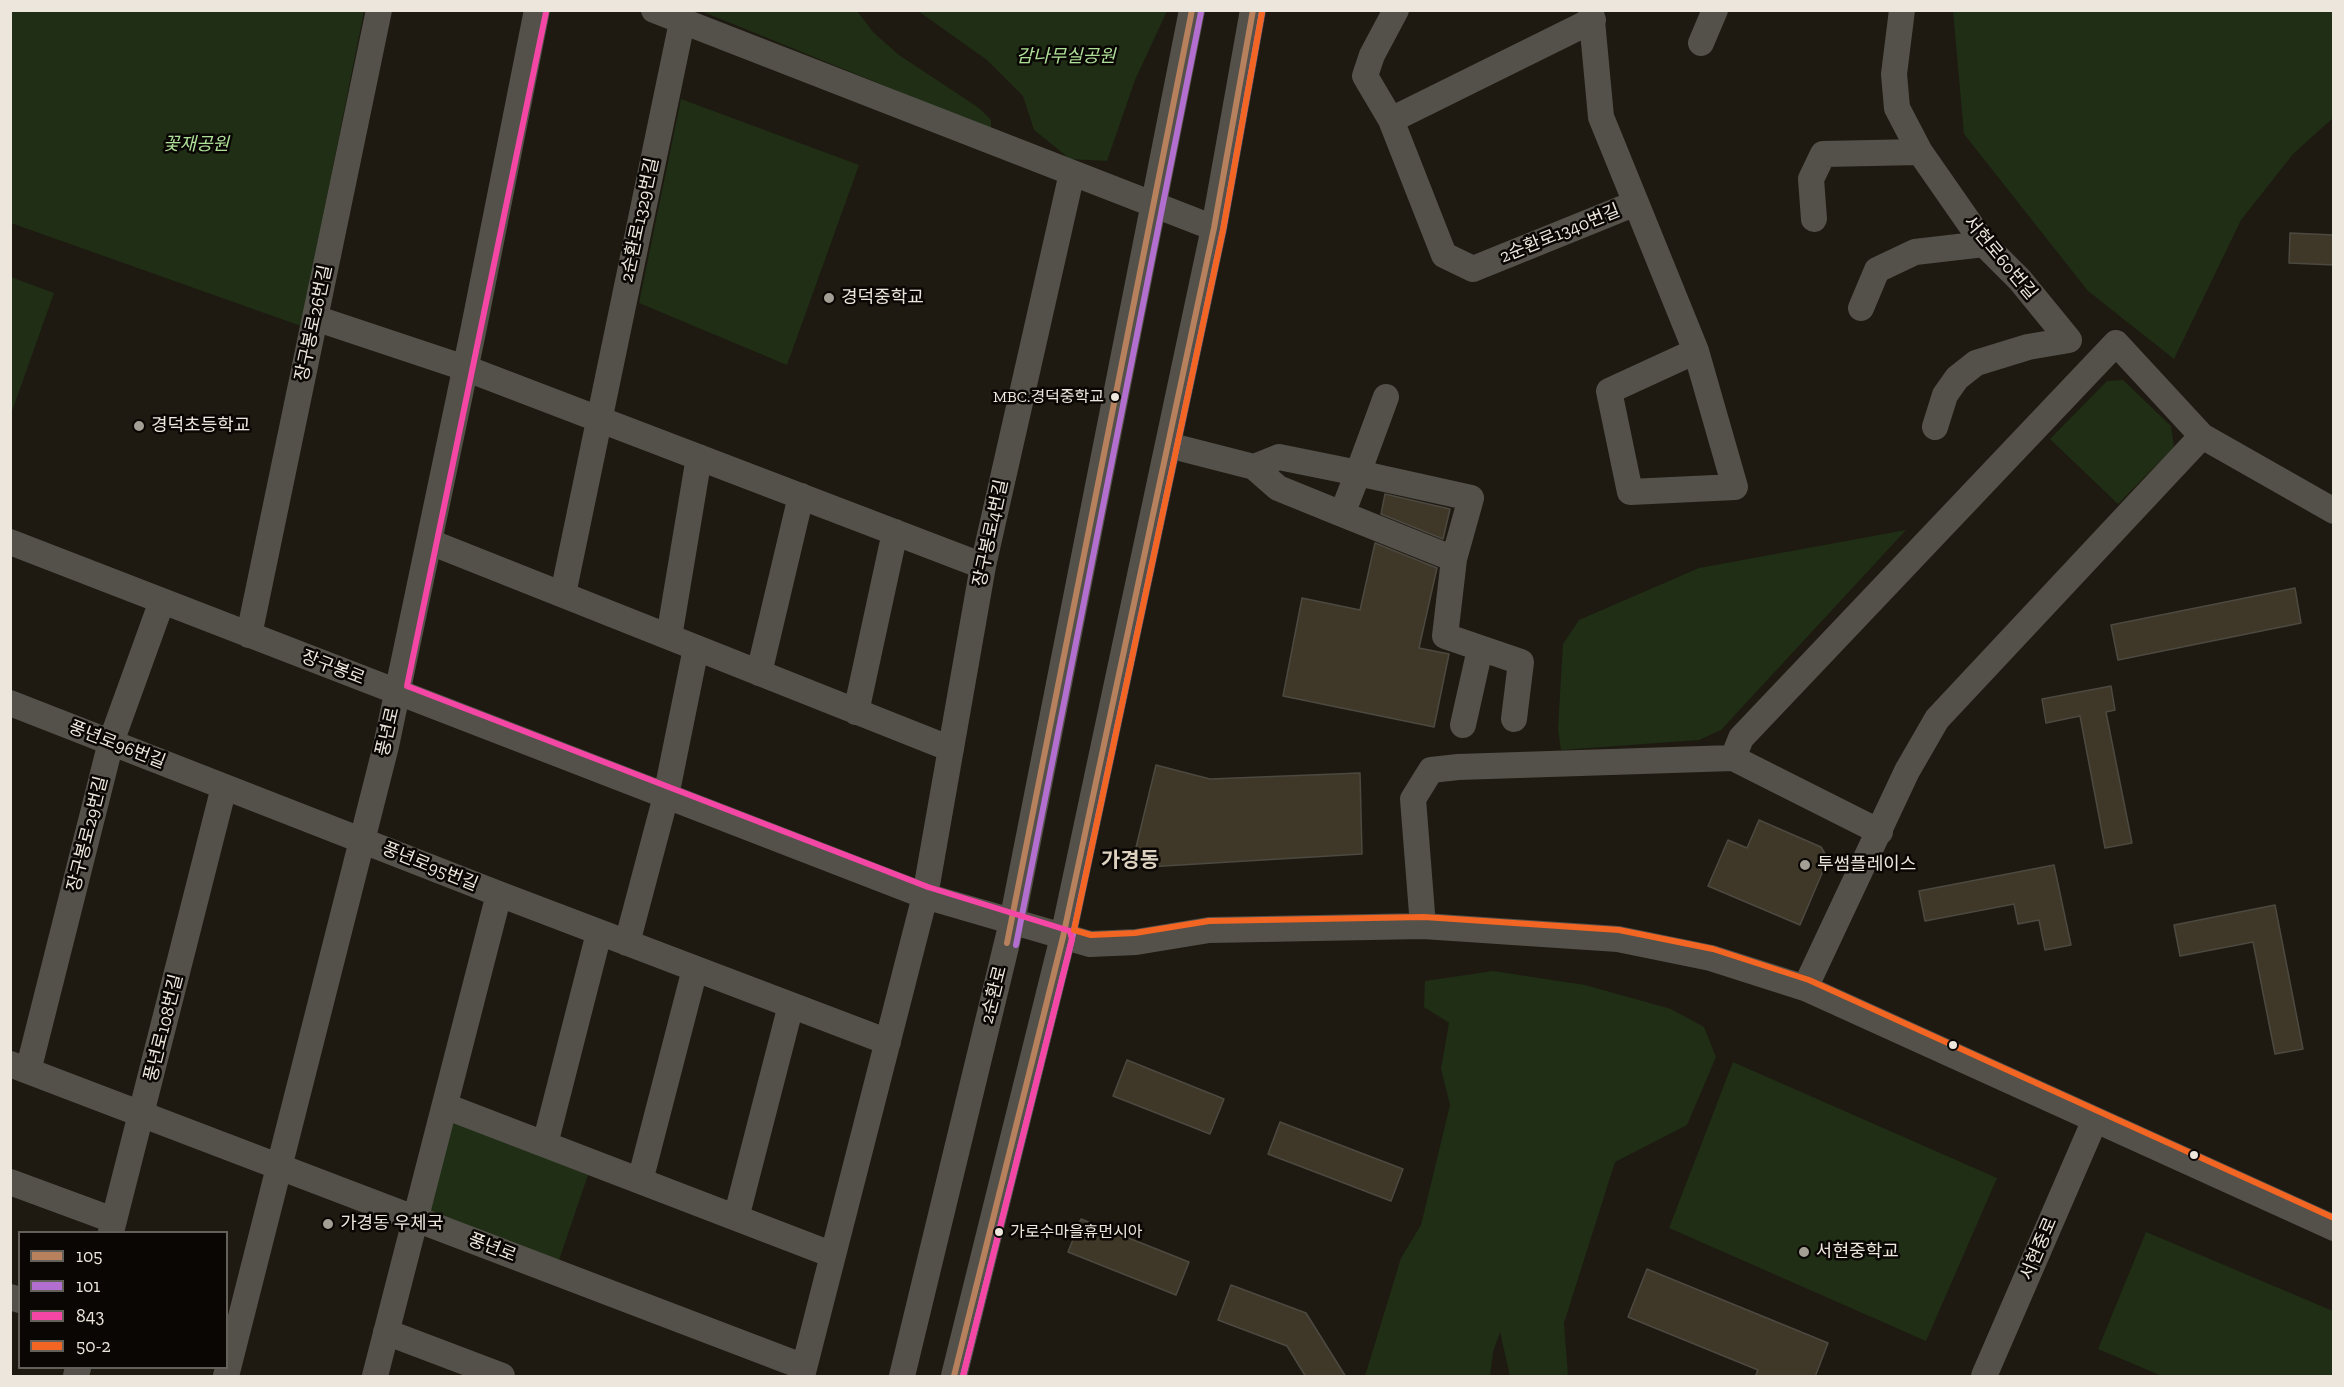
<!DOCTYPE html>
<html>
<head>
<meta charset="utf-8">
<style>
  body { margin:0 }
  #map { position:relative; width:2344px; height:1387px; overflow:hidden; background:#1e1a11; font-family:"Zilla Slab",serif }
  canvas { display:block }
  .frame { position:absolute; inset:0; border:12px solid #ece6dc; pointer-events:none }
  .legend { position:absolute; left:18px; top:1231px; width:210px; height:138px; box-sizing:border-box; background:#090603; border:2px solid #64605a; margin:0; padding:8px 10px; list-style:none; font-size:18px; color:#ece6dc }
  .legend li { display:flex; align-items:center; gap:12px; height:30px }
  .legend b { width:30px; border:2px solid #64605a }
</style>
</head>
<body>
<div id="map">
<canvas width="2344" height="1387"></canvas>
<div class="frame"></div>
<ul class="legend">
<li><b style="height:8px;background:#b6815c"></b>105</li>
<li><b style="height:8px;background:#b36fd0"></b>101</li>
<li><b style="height:8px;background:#f346a5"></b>843</li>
<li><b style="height:8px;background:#f26522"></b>50-2</li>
</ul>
</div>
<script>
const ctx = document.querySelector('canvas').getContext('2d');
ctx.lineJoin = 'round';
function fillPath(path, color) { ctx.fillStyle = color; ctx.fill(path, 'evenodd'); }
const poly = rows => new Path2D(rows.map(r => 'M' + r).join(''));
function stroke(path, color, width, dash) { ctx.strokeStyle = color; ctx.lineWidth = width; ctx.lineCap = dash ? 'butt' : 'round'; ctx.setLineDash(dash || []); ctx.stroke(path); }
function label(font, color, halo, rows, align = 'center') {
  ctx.font = font + ' "Zilla Slab","Noto Sans KR",serif'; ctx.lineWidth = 5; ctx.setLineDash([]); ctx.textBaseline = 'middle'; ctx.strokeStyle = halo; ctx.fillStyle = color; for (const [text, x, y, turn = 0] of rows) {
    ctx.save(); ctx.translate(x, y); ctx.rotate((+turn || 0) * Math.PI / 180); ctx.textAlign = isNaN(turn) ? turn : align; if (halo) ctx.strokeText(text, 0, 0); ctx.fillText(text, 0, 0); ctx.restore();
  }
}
const green = poly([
  [11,11,364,11,301,326,11,223],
  [701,11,857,11,874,33,899,55,979,108,991,120,991,129],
  [918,11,1167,11,1135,80,1107,161,1070,159,1034,130,1023,96,987,60],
  [1953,11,2333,11,2333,118,2293,154,2241,220,2174,359,2088,291,1964,134],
  [681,99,859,165,787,365,639,303],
  [11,277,54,293,11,414,10,277],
  [2123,380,2171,426,2174,447,2118,504,2050,439,2107,381],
  [1906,530,1721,730,1699,740,1561,750,1558,729,1563,644,1579,620,1699,568],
  [1493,971,1585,985,1671,1009,1704,1027,1716,1057,1687,1125,1615,1162,1564,1323,1568,1376,1510,1376,1500,1332,1493,1352,1490,1376,1365,1376,1401,1258,1421,1225,1450,1105,1441,1069,1449,1023,1424,1007,1425,981],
  [1733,1062,1997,1178,1926,1341,1669,1228],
  [451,1120,588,1175,558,1263,426,1211],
  [2146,1232,2333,1311,2333,1376,2162,1376,2098,1349]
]);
const building = poly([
  [2290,233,2334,235,2334,265,2289,263,2290,233],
  [1385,494,1450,509,1443,539,1381,514,1385,494],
  [1375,543,1437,568,1419,648,1449,654,1434,727,1283,696,1302,598,1360,610,1375,543],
  [2295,588,2301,623,2118,660,2111,625,2295,588],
  [2111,686,2115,710,2106,712,2132,843,2105,848,2080,716,2046,723,2042,699,2111,686],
  [1156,765,1210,779,1360,773,1362,854,1131,868,1156,765],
  [1759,820,1821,847,1828,859,1800,925,1708,886,1728,840,1747,848,1759,820],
  [2054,865,2071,945,2045,950,2039,920,2018,924,2014,904,1925,921,1919,891,2054,865],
  [2275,905,2303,1049,2275,1054,2253,942,2180,956,2174,925,2275,905],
  [1127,1060,1224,1099,1210,1134,1113,1096,1127,1060],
  [1280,1122,1403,1169,1391,1201,1268,1154,1280,1122],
  [1081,1219,1189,1262,1176,1295,1068,1252,1081,1219],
  [1647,1269,1828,1343,1815,1377,1755,1377,1758,1370,1628,1317,1647,1269],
  [1231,1285,1306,1313,1346,1377,1306,1377,1287,1346,1218,1320,1231,1285]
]);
const minor = poly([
  [654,10,1214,228],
  [1396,10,1372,55,1365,76,1391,120,1444,255,1473,269,1636,203,1601,117,1591,10],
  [1902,10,1894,74,1897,108,1920,152,1984,244,2020,280,2069,340,2028,347,1976,363,1957,378,1945,395,1935,427],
  [1701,43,1715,10],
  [1391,120,1593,20],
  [1636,203,1696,351,1735,487,1630,492,1609,391,1696,351],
  [1814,219,1811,179,1823,154,1920,152],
  [1861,308,1877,270,1915,252,1984,244],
  [315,318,465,368,983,566],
  [1168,445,1254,467,1278,488,1342,514,1358,473,1279,457,1254,467],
  [1342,514,1454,559,1471,498,1358,473,1386,397],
  [10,542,925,896,1090,944,1136,942,1209,930,1423,926,1618,939,1711,958,1805,988,2334,1228],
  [430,542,951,749],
  [1454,559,1445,636,1521,662,1514,719],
  [563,594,682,22],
  [249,635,379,10],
  [669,637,699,457],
  [759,673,801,496],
  [10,703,499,894,888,1042],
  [856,712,895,532],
  [1463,725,1480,649],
  [1733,758,1741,738,2116,343,2202,436],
  [1423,926,1413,799,1431,770,1458,767,1733,758,1880,832],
  [627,943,666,796,696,648],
  [1805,988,1907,771,1937,719,2202,436,2334,511],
  [10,1064,804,1367],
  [28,1071,111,742,162,601],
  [445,1106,833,1255],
  [545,1144,599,933],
  [640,1181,695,969],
  [10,1182,113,1220],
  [736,1218,791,1005],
  [111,1232,224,787],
  [10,1297,20,1300],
  [386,1332,502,1376],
  [76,1376,78,1368],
  [226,1376,386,746,473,332,537,10],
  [375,1376,499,894],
  [802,1376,925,896,983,566,1072,173],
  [902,1376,1012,922,1192,10],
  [954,1376,1063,937,1214,228,1253,10],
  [1984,1376,2094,1122]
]);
const bus1 = poly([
  [1007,943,1192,10],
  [954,1376,1063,937,1214,228,1253,10]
]);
const bus2 = poly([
  [1016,945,1201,12],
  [963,1376,1072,939,1223,230,1262,12]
]);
const bus3 = poly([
  [546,12,407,686,928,887,1070,931,1072,939,963,1376]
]);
const bus4 = poly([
  [1262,12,1223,230,1074,930,1091,935,1135,933,1209,921,1424,917,1619,930,1713,949,1809,980,2334,1218]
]);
const markers = [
  [829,298,6,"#a49f95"],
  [1115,397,5,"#ece6dc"],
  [139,426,6,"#a49f95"],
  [1805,865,6,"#a49f95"],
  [1953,1045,5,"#ece6dc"],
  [2194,1155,5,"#ece6dc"],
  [328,1224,6,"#a49f95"],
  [999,1232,5,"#ece6dc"],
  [1804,1252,6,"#a49f95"]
];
const busNames = [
  ["MBC.경덕중학교",1104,397],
  ["가로수마을휴먼시아",1010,1232,"left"]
];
const parkNames = [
  ["감나무실공원",1066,57],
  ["꽃재공원",196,145]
];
const streetNames = [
  ["2순환로1329번길",640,220,-78],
  ["2순환로1340번길",1560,234,-22],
  ["서현로60번길",2000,258,50],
  ["장구봉로26번길",314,323,-78],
  ["장구봉로4번길",991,533,-78],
  ["장구봉로",333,668,21],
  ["풍년로",388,732,-77],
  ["풍년로96번길",117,745,21],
  ["장구봉로29번길",88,834,-76],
  ["풍년로95번길",430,867,22],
  ["2순환로",994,995,-76],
  ["풍년로108번길",164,1028,-76],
  ["풍년로",492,1248,21],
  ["서현중로",2039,1249,-67]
];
const poiNames = [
  ["경덕중학교",841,298],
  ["경덕초등학교",151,426],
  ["투썸플레이스",1817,865],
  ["가경동 우체국",340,1224],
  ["서현중학교",1816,1252]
];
const quarterNames = [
  ["가경동",1130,861]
];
fillPath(green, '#1f2e15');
fillPath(building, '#3f3829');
stroke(building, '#4c4941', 1.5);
stroke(minor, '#54514b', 26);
stroke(bus1, '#b6815c', 6);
stroke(bus2, '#b36fd0', 6);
stroke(bus3, '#f346a5', 6);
stroke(bus4, '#f26522', 6);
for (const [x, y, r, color] of markers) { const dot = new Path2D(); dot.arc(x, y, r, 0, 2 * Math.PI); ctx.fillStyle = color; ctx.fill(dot); stroke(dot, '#090603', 2); }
label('16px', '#ece6dc', '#090603', busNames, 'right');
label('italic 18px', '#afe098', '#090603', parkNames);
label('18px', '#ece6dc', '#090603', streetNames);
label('18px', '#ece6dc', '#090603', poiNames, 'left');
label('bold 21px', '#ddd2bf', '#090603', quarterNames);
</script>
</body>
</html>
